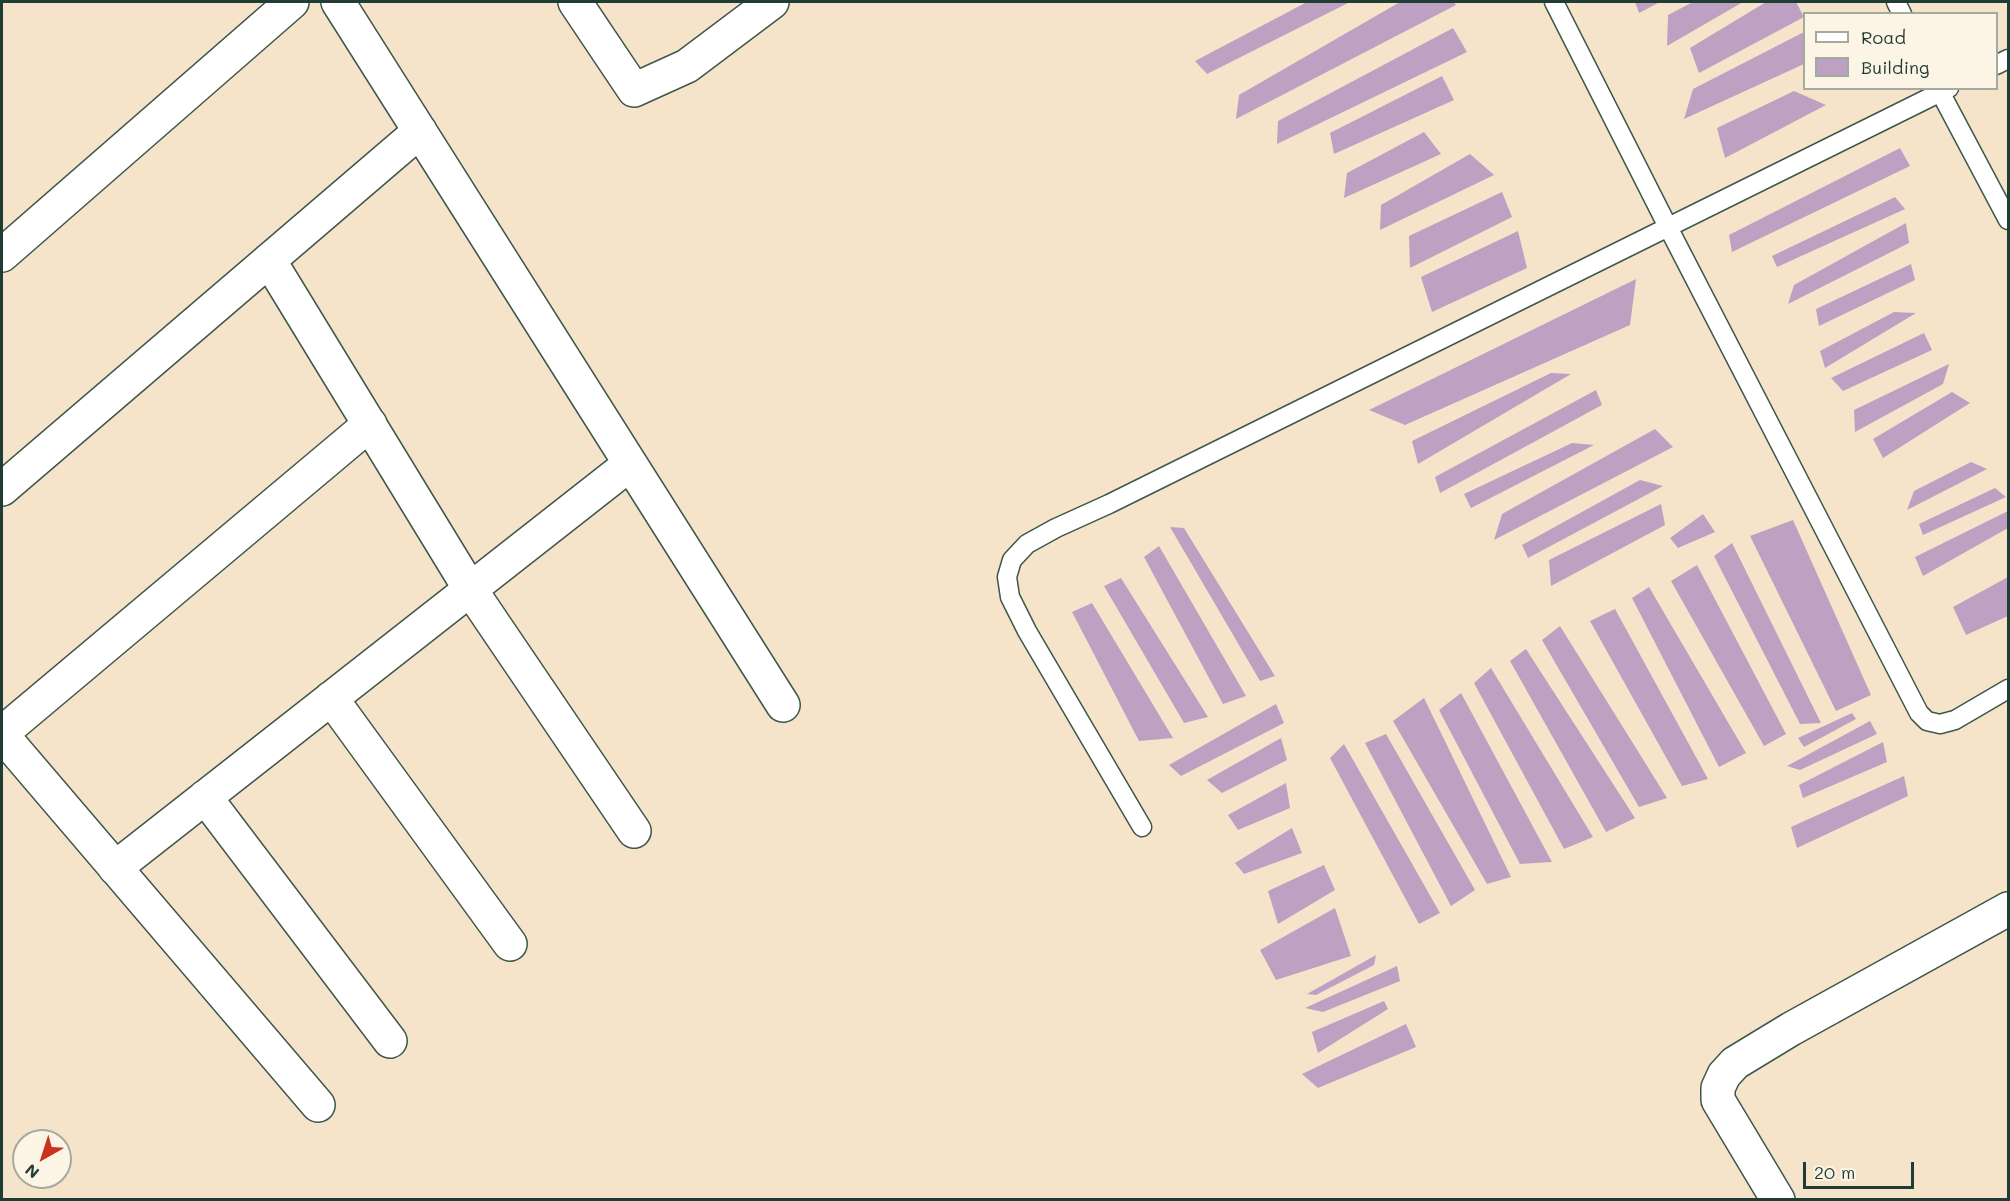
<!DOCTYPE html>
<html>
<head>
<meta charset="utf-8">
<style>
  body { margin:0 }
  #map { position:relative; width:2010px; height:1201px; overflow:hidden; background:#f6e4ca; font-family:Mali,sans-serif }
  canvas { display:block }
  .frame { position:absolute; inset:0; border:3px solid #1f3d34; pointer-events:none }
  .legend { position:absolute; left:1803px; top:12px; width:195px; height:78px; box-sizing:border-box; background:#fcf5e5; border:2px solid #a4ab9e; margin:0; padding:8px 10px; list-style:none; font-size:18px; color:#1f3d34 }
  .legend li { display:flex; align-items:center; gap:12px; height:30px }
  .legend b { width:30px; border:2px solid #a4ab9e }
  .north { position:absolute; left:12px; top:1129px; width:60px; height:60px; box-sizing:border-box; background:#fcf5e5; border:2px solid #a4ab9e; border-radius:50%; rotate:219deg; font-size:16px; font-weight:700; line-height:24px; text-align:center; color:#1f3d34 }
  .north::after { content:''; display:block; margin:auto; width:21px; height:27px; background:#c8321e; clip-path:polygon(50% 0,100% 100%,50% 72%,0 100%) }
  .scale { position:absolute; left:1803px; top:1162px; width:111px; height:27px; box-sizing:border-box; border:3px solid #1f3d34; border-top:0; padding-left:8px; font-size:18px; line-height:21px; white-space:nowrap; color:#1f3d34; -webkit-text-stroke:4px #fcf5e5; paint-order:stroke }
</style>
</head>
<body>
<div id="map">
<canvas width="2010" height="1201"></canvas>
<div class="frame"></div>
<ul class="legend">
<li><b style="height:8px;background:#fff"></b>Road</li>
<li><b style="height:16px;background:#bea0c3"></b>Building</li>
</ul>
<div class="north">N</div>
<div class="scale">20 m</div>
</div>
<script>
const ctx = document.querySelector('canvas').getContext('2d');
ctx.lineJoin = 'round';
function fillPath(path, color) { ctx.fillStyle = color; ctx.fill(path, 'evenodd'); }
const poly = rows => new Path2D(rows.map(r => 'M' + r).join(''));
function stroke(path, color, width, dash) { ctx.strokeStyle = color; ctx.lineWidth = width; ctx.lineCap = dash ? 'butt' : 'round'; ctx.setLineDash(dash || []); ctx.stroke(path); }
const building = poly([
  [1307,2,1350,2,1207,74,1195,61],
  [1400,2,1454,2,1456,5,1236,119,1239,95],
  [1635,2,1660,2,1639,13],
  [1693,2,1743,2,1667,46,1668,15],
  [1766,2,1796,2,1804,17,1699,73,1690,48],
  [1453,28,1467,52,1277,144,1278,121],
  [1804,32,1804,64,1684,119,1693,89],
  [1442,76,1454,100,1334,154,1330,133],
  [1794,91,1826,105,1725,158,1717,128],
  [1424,132,1441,154,1344,198,1347,173],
  [1900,148,1910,166,1732,252,1729,235],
  [1470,154,1494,175,1380,230,1381,205],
  [1502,192,1512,217,1410,268,1409,236],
  [1895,197,1905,209,1777,267,1772,256],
  [1906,223,1909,243,1788,304,1794,285],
  [1518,231,1527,268,1432,312,1421,277],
  [1911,264,1915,280,1819,326,1816,309],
  [1636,279,1630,325,1405,425,1369,410],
  [1894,312,1916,313,1825,368,1820,351],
  [1924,333,1932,350,1843,391,1831,378],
  [1949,364,1943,384,1855,432,1854,410],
  [1551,373,1571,374,1418,464,1412,441],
  [1596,390,1602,405,1440,493,1435,477],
  [1952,392,1970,403,1883,458,1873,439],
  [1655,429,1673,447,1494,540,1502,514],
  [1572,443,1594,445,1471,508,1464,494],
  [1971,462,1987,469,1907,510,1914,491],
  [1640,480,1663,486,1528,558,1522,545],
  [1995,488,2006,497,1923,535,1919,524],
  [1661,504,1665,525,1551,586,1549,560],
  [2008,511,2008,528,1923,576,1915,557],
  [1703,514,1715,532,1678,548,1670,538],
  [1793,520,1871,695,1836,711,1750,536],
  [1170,527,1184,528,1275,676,1260,681],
  [1732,543,1821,723,1800,724,1714,556],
  [1159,546,1246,696,1223,704,1144,557],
  [1697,565,1786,734,1764,746,1671,581],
  [2008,577,2008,616,1966,635,1953,607],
  [1121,578,1208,717,1184,723,1104,586],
  [1649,587,1746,753,1719,767,1632,598],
  [1092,603,1173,738,1139,741,1072,612],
  [1615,609,1708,779,1682,786,1590,621],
  [1560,626,1667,798,1639,807,1542,640],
  [1526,649,1635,818,1606,832,1510,661],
  [1491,668,1593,837,1564,849,1474,683],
  [1461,693,1552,862,1520,864,1439,710],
  [1424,698,1511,877,1487,884,1393,721],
  [1276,704,1284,723,1181,776,1169,765],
  [1852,713,1856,719,1804,747,1798,738],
  [1870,721,1877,734,1800,770,1787,766],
  [1386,734,1475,890,1451,906,1365,743],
  [1281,738,1287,760,1222,793,1207,780],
  [1883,742,1887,762,1803,798,1799,785],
  [1344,744,1440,913,1419,924,1330,758],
  [1904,776,1908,796,1797,848,1791,827],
  [1286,783,1290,808,1238,830,1228,815],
  [1292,828,1302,853,1244,874,1235,863],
  [1324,865,1335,890,1278,924,1268,891],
  [1335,908,1351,956,1276,980,1260,950],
  [1376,955,1374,965,1316,995,1307,994],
  [1397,966,1400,981,1323,1012,1305,1008],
  [1384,1001,1388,1009,1318,1053,1312,1032],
  [1406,1024,1416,1047,1318,1088,1302,1074]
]);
const lane = poly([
  [1554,2,1668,227,1919,713,1927,721,1940,724,1955,720,2008,689],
  [1896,2,1902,14],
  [1996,65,2008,59],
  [1938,88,2008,220],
  [1142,827,1027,631,1010,597,1007,577,1012,560,1027,544,1056,528,1109,504,1949,88]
]);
const street = poly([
  [338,2,783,705],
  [575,2,634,90,687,66,772,2],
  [2,255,292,2],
  [269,260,470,589,634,831],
  [2,489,420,131],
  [331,698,510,944],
  [2,733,370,424],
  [2,735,318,1105],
  [205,797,390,1041],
  [115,868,630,464],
  [1778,1200,1718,1100,1718,1088,1724,1075,1735,1063,1791,1029,2008,909]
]);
fillPath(building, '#bea0c3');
stroke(lane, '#3f564a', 21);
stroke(street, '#3f564a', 36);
stroke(lane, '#fff', 18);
stroke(street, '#fff', 33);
</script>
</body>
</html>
